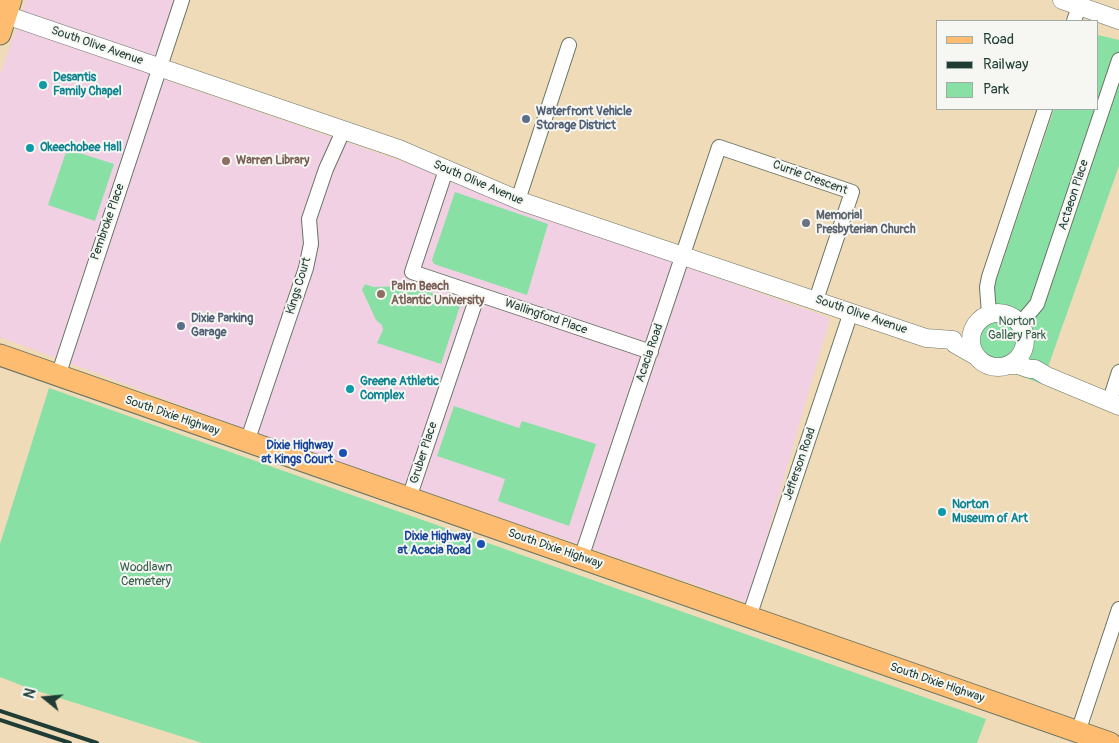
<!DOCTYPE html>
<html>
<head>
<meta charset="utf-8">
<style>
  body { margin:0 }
  #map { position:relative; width:1119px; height:743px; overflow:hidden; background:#f0dbb9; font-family:Pangolin,sans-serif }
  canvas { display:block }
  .legend { position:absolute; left:936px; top:20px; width:162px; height:90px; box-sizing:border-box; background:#f6f6f2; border:1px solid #a0aca6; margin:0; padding:6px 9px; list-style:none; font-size:15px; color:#1f3d34 }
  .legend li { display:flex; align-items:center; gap:10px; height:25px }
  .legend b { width:25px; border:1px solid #a0aca6 }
  .north { position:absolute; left:20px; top:673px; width:50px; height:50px; -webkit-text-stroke:4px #f6f6f2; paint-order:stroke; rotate:287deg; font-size:14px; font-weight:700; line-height:20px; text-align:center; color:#1f3d34 }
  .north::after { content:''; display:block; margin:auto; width:18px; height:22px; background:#1f3d34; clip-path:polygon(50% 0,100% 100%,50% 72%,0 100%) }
</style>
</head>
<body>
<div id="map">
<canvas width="1119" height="743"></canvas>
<ul class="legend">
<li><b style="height:6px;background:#fdbc70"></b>Road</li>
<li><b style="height:6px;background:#1f3d34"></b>Railway</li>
<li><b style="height:14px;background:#88e0a5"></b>Park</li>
</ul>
<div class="north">N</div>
</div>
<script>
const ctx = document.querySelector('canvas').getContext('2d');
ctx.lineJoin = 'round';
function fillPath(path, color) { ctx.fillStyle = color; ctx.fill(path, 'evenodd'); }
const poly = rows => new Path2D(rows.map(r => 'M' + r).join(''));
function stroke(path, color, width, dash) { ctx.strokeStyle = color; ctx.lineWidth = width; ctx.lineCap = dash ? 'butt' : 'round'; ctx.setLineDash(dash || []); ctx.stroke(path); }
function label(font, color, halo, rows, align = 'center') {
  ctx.font = font + ' Pangolin,sans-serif'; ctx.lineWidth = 4; ctx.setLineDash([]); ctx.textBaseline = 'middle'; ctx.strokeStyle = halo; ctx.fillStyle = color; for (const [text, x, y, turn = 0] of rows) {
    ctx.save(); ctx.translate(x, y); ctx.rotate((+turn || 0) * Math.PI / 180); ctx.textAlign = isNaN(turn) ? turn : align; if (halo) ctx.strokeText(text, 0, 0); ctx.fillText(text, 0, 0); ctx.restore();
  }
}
const built = poly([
  [26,0,178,0,159,57,166,80,430,171,554,220,830,318,748,603,258,434,0,337,0,75]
]);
const green = poly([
  [1098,35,1119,40,1119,166,1042,384,957,352,998,275,1054,109,1098,109],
  [67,149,114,164,95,221,48,205],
  [455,192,548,224,527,295,434,264,432,260],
  [365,284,373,287,412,286,461,303,441,364,377,343,383,330,382,325,376,320,362,290],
  [49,388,986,719,977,743,202,743,31,689,0,677,0,544],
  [454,406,519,428,522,421,596,444,569,526,498,501,505,479,437,456]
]);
const minor = poly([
  [1074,21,1079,6],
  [446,170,412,272,651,352],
  [518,200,569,45],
  [989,314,987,287,989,277,1045,109],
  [1020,324,1037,304,1119,60],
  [58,376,182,0],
  [1109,403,1119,372],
  [247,442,306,268,311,244,309,219,326,169,344,129],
  [409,498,478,294],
  [581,558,719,147,852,192,816,300],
  [749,617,851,312],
  [1078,732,1119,609]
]);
const tertiary = poly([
  [1062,0,1119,20],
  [0,13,399,149,523,202,926,338,953,340,955,344,976,356],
  '971 340a27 27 0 1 1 54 0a27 27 0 1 1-54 0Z',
  [1010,365,1018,365,1030,369,1035,369,1047,376,1119,406]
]);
const primary = poly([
  [0,34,11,0],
  [0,355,1110,743]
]);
const rail = poly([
  [0,711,97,743],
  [0,720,70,743]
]);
const markers = [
  [43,85,5,"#0f9aa8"],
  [526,119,5,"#5c6f8a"],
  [30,148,5,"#0f9aa8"],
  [226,161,5,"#8d6e63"],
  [806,223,5,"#6b7280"],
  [381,294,5,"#8d6e63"],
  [181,326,5,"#5c6f8a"],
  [350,389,5,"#0f9aa8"],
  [343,453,5,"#1a4fb4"],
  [942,512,5,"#0f9aa8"],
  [481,544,5,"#1a4fb4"]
];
const streetNames = [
  ["South Olive Avenue",97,46,19],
  ["Currie Crescent",810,178,20],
  ["South Olive Avenue",478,183,23],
  ["Actaeon Place",1074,195,-72],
  ["Pembroke Place",108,222,-71],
  ["Kings Court",299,286,-73],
  ["South Olive Avenue",861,315,19],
  ["Wallingford Place",546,317,19],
  ["Acacia Road",650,353,-71],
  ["South Dixie Highway",172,416,19],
  ["Gruber Place",424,453,-72],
  ["Jefferson Road",800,464,-71],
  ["South Dixie Highway",555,549,19],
  ["South Dixie Highway",937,683,19]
];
const cultureNames = [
  ["Desantis",53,78],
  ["Family Chapel",53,92],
  ["Okeechobee Hall",40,148],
  ["Greene Athletic",360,382],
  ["Complex",360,396],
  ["Norton",952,505],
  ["Museum of Art",952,519]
];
const serviceNames = [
  ["Waterfront Vehicle",536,112],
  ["Storage District",536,126],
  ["Dixie Parking",191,319],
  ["Garage",191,333]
];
const educationNames = [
  ["Warren Library",236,161],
  ["Palm Beach",391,287],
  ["Atlantic University",391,301]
];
const worshipNames = [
  ["Memorial",816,216],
  ["Presbyterian Church",816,230]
];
const parkNames = [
  ["Norton",1017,322],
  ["Gallery Park",1017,336],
  ["Woodlawn",146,568],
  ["Cemetery",146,582]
];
const transitNames = [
  ["Dixie Highway",333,446],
  ["at Kings Court",333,460],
  ["Dixie Highway",471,537],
  ["at Acacia Road",471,551]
];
fillPath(built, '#f1d0e4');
fillPath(green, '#88e0a5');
stroke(minor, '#687463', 16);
stroke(tertiary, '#687463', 19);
stroke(primary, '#687463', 23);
stroke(minor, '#fff', 14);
stroke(tertiary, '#fff', 18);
stroke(primary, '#fdbc70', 21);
stroke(rail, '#1f3d34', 4);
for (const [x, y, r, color] of markers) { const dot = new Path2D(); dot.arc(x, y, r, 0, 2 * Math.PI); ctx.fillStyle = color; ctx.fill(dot); stroke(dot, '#f6f6f2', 2); }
label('12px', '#1f3d34', '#f6f6f2', streetNames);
label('bold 12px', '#0d838f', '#f6f6f2', cultureNames, 'left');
label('bold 12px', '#4e5e75', '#f6f6f2', serviceNames, 'left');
label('bold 12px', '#785e54', '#f6f6f2', educationNames, 'left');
label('bold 12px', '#5b616d', '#f6f6f2', worshipNames, 'left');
label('12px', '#345e4b', '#f6f6f2', parkNames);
label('bold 12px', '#164399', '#f6f6f2', transitNames, 'right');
</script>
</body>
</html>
